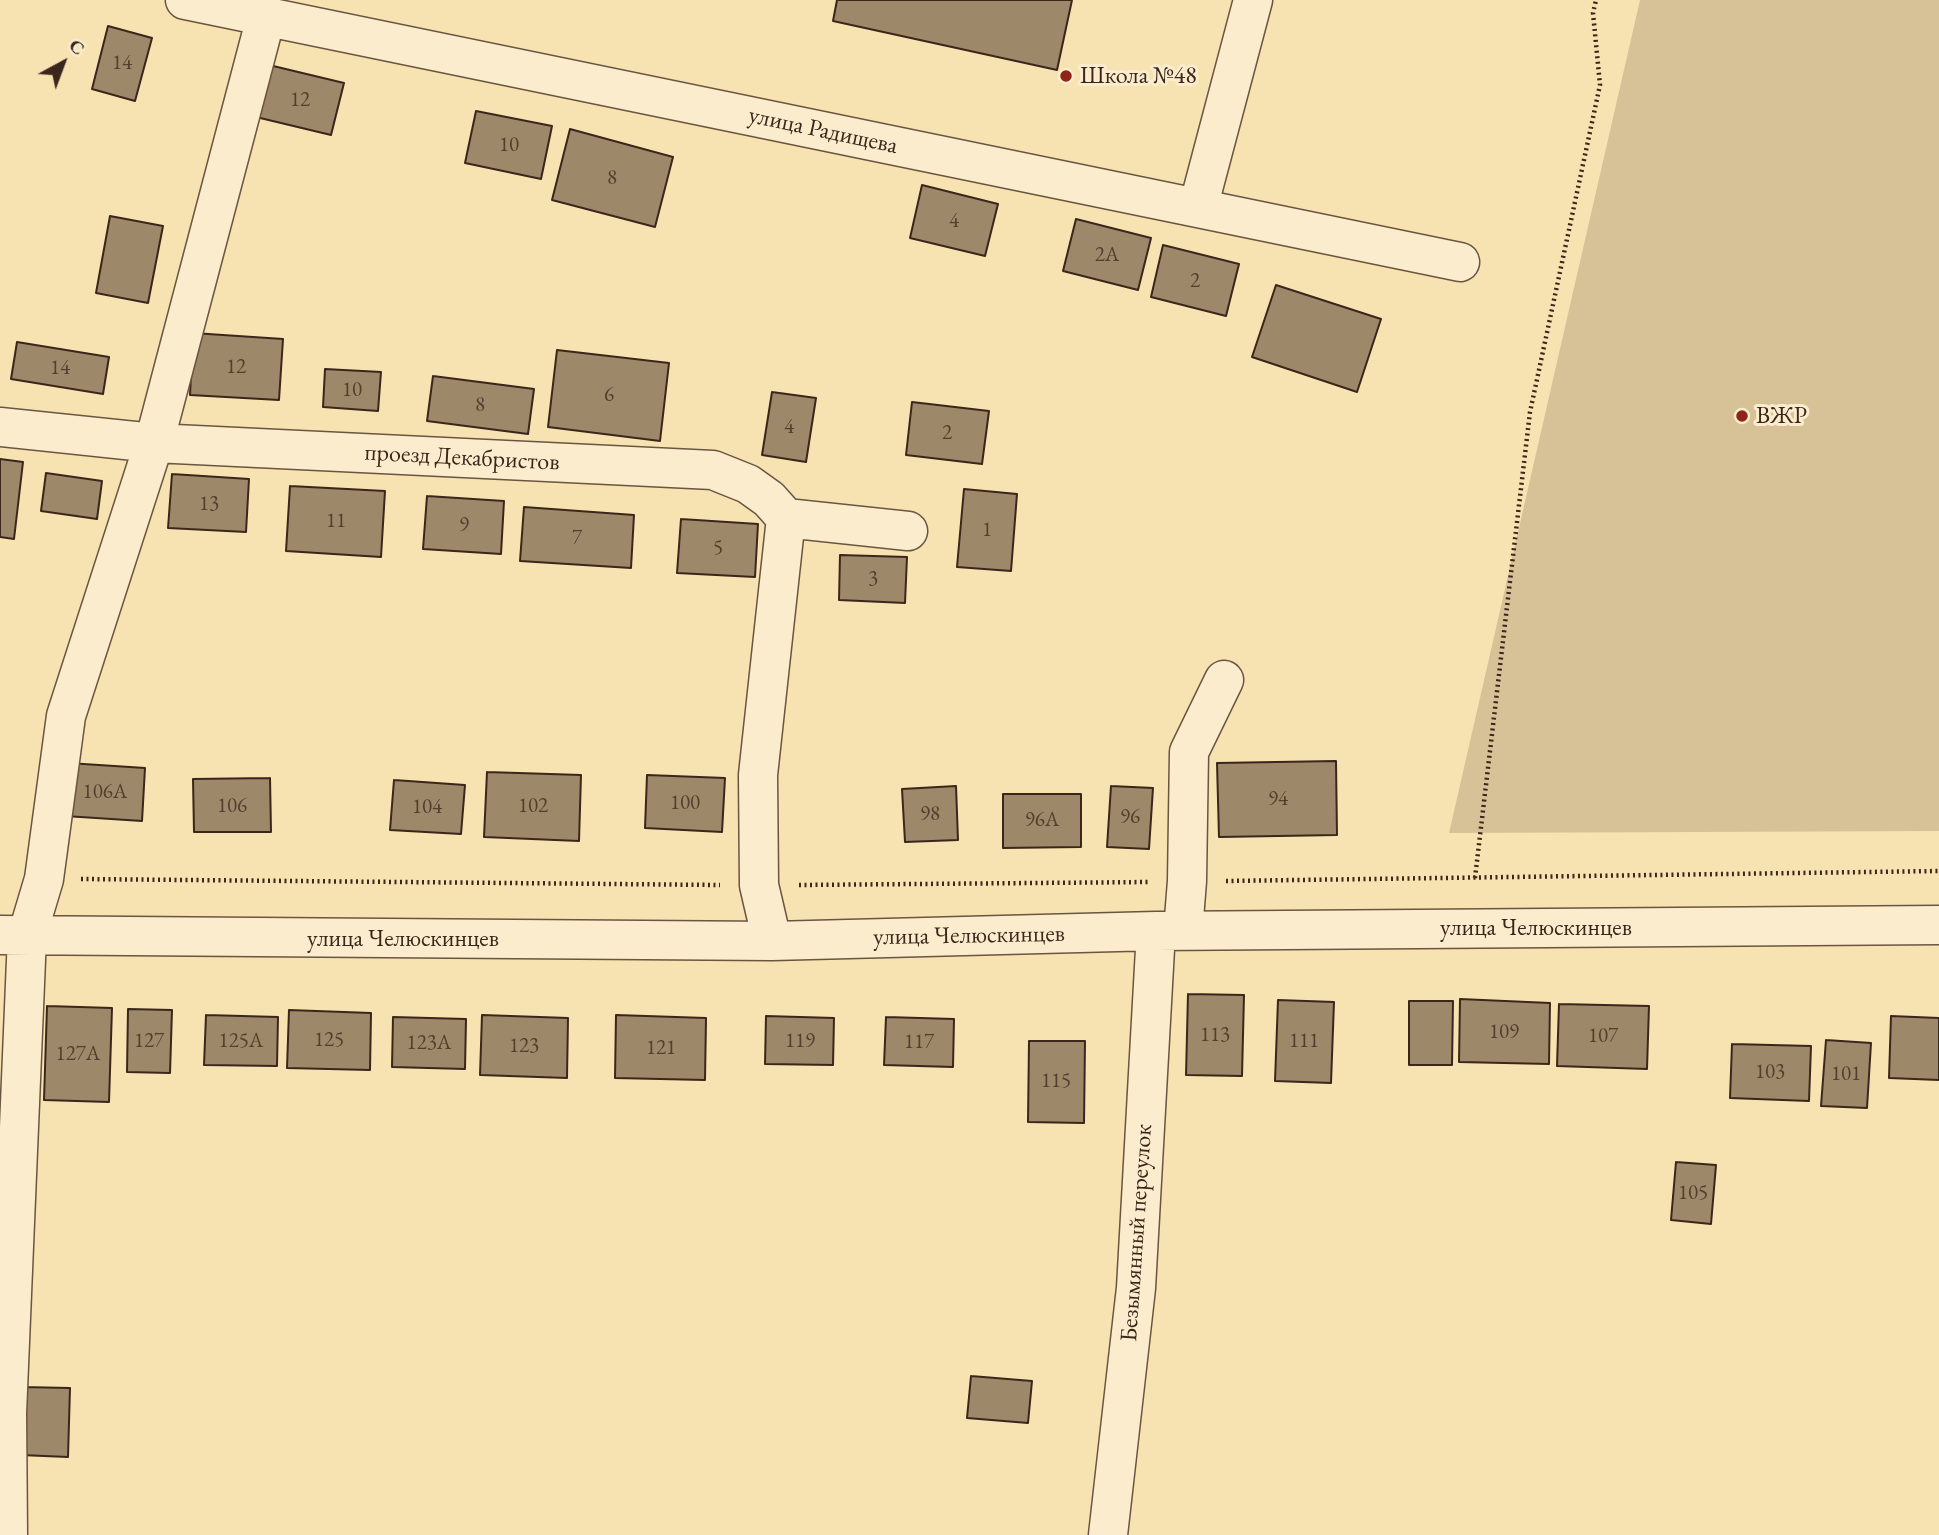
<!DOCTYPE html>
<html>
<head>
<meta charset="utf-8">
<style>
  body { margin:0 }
  #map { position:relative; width:1939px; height:1535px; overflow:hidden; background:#f7e2b1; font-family:"EB Garamond",serif }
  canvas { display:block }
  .north { position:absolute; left:28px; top:28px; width:70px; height:70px; -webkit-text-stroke:5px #faeccc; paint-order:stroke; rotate:41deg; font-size:19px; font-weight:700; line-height:28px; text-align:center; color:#3b261c }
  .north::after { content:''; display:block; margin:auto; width:24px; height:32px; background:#3b261c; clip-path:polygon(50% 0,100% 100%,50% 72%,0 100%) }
</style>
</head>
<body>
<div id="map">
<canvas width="1939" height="1535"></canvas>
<div class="north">С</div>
</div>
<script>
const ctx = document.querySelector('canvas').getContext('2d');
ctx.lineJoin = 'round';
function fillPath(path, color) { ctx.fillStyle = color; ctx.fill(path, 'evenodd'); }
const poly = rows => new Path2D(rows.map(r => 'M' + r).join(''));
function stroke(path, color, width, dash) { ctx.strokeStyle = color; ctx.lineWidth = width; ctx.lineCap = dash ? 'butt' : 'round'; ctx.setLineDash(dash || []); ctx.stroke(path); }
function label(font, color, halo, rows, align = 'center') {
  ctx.font = font + ' "EB Garamond",serif'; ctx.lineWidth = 6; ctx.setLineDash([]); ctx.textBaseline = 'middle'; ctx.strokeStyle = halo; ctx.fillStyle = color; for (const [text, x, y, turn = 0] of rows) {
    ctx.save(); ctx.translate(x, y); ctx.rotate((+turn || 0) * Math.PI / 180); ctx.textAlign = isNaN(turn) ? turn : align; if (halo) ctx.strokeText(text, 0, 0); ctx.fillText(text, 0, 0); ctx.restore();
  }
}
const green = poly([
  [1640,0,1939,0,1939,831,1449,833]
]);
const building = poly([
  [837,0,1072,0,1057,70,833,21,837,0],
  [108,26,152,38,135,101,92,89,108,26],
  [269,65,344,83,331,135,256,117,269,65],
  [476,111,552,126,541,179,465,163,476,111],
  [570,129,673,157,655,227,552,200,570,129],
  [922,185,998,204,985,256,910,238,922,185],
  [110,216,163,226,148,303,96,293,110,216],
  [1076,219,1151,238,1138,290,1063,271,1076,219],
  [1163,245,1239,264,1226,316,1151,297,1163,245],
  [1276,285,1381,319,1357,392,1252,357,1276,285],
  [193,333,283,339,279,400,190,395,193,333],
  [17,342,109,357,103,394,11,379,17,342],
  [557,350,669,363,660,441,548,427,557,350],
  [325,369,381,372,378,411,323,407,325,369],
  [433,376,534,389,528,434,427,421,433,376],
  [772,392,816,398,806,462,762,455,772,392],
  [912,402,989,411,982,464,906,455,912,402],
  [0,459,23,462,14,539,0,537,0,459],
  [46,473,102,481,97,519,41,511,46,473],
  [172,474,249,479,246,532,168,528,172,474],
  [290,486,385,491,381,557,286,551,290,486],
  [964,489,1017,494,1011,571,957,567,964,489],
  [427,496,504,501,501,554,423,549,427,496],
  [524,507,634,515,631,568,520,561,524,507],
  [681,519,758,524,755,577,677,573,681,519],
  [840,555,907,557,905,603,839,600,840,555],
  [1336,761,1337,835,1219,837,1217,763,1336,761],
  [68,763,145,768,142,821,65,816,68,763],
  [487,772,581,775,579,841,484,837,487,772],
  [647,775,725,778,722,832,645,828,647,775],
  [270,778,271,832,194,832,193,779,270,778],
  [394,780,465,785,461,834,390,830,394,780],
  [956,786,958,840,905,842,902,789,956,786],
  [1111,786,1153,788,1149,849,1107,847,1111,786],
  [1003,794,1081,794,1081,847,1003,848,1003,794],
  [1188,994,1244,995,1242,1076,1186,1075,1188,994],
  [1460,999,1550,1003,1549,1064,1459,1062,1460,999],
  [1278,1000,1334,1002,1331,1083,1275,1081,1278,1000],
  [1409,1001,1453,1001,1452,1065,1409,1065,1409,1001],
  [1559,1004,1649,1006,1647,1069,1557,1066,1559,1004],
  [47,1006,112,1008,109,1102,44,1100,47,1006],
  [128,1009,172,1010,170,1073,127,1072,128,1009],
  [289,1010,371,1013,370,1070,287,1068,289,1010],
  [206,1015,278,1017,277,1066,204,1065,206,1015],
  [482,1015,568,1018,567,1078,480,1075,482,1015],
  [616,1015,706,1018,705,1080,615,1078,616,1015],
  [766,1016,834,1018,833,1065,765,1064,766,1016],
  [1891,1016,1939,1018,1939,1080,1889,1078,1891,1016],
  [393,1017,466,1019,465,1069,392,1067,393,1017],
  [886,1017,954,1019,953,1067,884,1065,886,1017],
  [1826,1040,1871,1043,1867,1108,1821,1106,1826,1040],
  [1029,1041,1085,1041,1084,1123,1028,1122,1029,1041],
  [1732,1044,1811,1046,1809,1101,1730,1098,1732,1044],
  [1676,1162,1716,1165,1711,1224,1671,1220,1676,1162],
  [971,1376,1032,1381,1028,1423,967,1418,971,1376],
  [22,1387,70,1388,68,1457,20,1455,22,1387]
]);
const path = poly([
  [1475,878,1530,412,1600,85,1593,13,1596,0],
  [81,879,720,885],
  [1226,881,1939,871],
  [799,885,1151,882]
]);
const minor = poly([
  [185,0,1460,262],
  [1198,208,1253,0],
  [0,427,154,443,713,470,748,484,769,499,786,518,908,531],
  [1183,931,1187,881,1189,752,1224,680],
  [0,935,772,941,1156,931,1939,925],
  [772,941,759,885,758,775,786,518],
  [8,1535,7,1413,27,936,44,879,66,716,154,443,266,17],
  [1108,1535,1136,1288,1156,931]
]);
const markers = [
  [1066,76,7,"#8f2418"],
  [1742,416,7,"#8f2418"]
];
const numberNames = [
  ["14",122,63],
  ["12",300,100],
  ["10",509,145],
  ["8",612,178],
  ["4",954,221],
  ["2А",1107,255],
  ["2",1195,281],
  ["12",236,367],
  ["14",60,368],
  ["10",352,390],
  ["6",609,395],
  ["8",480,405],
  ["4",789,427],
  ["2",947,433],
  ["13",209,504],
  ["11",336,521],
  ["9",464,525],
  ["1",987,530],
  ["7",577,538],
  ["5",718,548],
  ["3",873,579],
  ["106А",105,792],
  ["94",1278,799],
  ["100",685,803],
  ["106",232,806],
  ["102",533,806],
  ["104",427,807],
  ["98",930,814],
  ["96",1130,817],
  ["96А",1042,820],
  ["109",1504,1032],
  ["113",1215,1035],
  ["107",1603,1036],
  ["125",329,1040],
  ["127",149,1041],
  ["125А",241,1041],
  ["119",800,1041],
  ["111",1304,1041],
  ["117",919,1042],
  ["123А",429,1043],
  ["123",524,1046],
  ["121",661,1048],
  ["127А",78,1054],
  ["103",1770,1072],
  ["101",1846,1074],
  ["115",1056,1081],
  ["105",1693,1193]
];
const poiNames = [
  ["Школа №48",1080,76],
  ["ВЖР",1756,416]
];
const streetNames = [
  ["улица Радищева",823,131,12],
  ["проезд Декабристов",462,458,3],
  ["улица Челюскинцев",1536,928],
  ["улица Челюскинцев",969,936,-1],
  ["улица Челюскинцев",403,939],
  ["Безымянный переулок",1137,1233,-86]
];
fillPath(green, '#d7c298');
fillPath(building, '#9d8869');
stroke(building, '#3b261c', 2);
stroke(minor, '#6a5541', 41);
stroke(path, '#3b261c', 4.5, [2, 3.5]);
stroke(minor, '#faeccc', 38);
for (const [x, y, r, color] of markers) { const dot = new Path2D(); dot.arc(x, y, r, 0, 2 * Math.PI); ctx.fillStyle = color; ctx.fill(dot); stroke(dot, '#faeccc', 2.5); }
label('21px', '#543e2f', null, numberNames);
label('24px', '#3b261c', '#faeccc', poiNames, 'left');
label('24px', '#3b261c', '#faeccc', streetNames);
</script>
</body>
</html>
